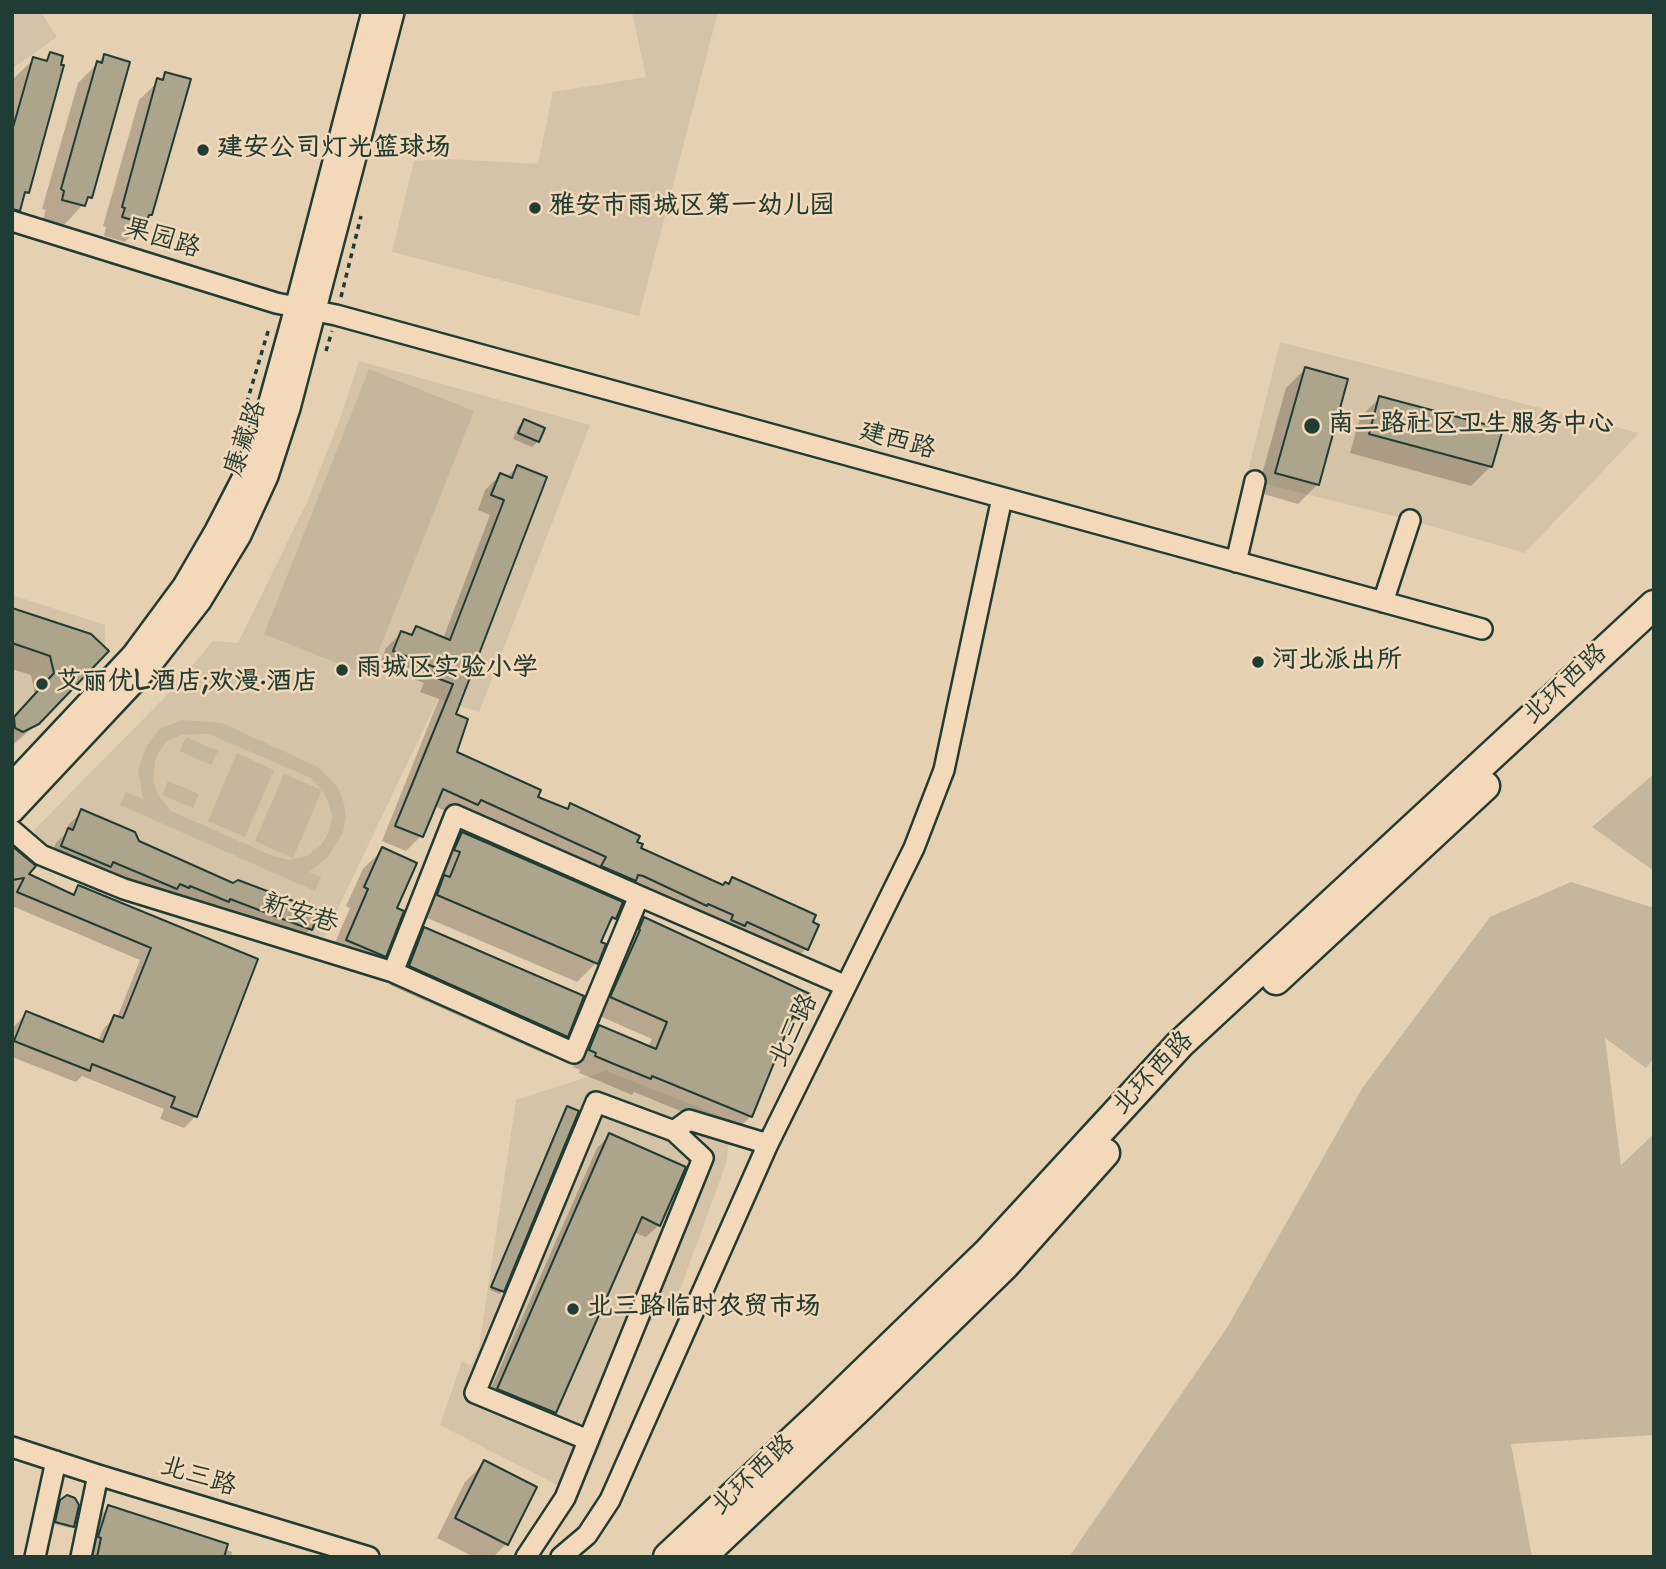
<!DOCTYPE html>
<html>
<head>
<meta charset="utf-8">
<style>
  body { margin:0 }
  #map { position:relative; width:1666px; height:1569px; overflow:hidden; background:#e6d0b2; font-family:Mynerve,sans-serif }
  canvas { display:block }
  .frame { position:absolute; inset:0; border:14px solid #1f3d34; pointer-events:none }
</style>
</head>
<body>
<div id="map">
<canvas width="1666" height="1569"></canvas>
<div class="frame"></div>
</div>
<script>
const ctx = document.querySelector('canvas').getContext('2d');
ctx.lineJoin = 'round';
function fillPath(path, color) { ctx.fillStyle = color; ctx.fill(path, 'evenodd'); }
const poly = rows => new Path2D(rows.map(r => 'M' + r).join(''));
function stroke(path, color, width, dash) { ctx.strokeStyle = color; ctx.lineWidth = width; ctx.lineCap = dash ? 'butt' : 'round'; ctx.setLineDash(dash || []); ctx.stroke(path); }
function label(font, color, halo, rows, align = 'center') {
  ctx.font = font + ' Mynerve,"LXGW WenKai TC",sans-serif'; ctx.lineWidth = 5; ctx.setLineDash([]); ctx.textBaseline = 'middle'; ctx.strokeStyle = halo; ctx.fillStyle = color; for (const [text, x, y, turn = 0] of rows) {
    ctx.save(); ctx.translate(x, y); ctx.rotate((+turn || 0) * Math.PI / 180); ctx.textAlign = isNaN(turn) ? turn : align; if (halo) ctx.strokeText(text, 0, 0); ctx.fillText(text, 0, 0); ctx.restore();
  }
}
const built = poly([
  [12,12,41,12,57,37,12,69],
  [632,12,718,12,639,316,392,252,414,161,448,159,538,164,553,92,646,77],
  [1280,342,1639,433,1525,553,1410,520,1246,479],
  [359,361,590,425,479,712,438,699,321,944,71,863,39,843,34,830,166,696,213,641,238,643,307,502,340,419],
  [12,595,105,625,105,647,13,744],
  [606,1071,734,1121,729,1141,726,1164,681,1287,643,1331,601,1446,572,1510,538,1554,522,1546,559,1486,440,1425,462,1361,471,1366,479,1348,516,1100]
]);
const green = poly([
  [369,369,474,411,374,663,362,673,264,634],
  [182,720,222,723,318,767,337,786,344,803,346,817,343,832,328,857,309,872,321,877,315,891,120,805,126,792,143,799,138,770,146,747,159,729],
  [199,734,209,734,311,778,322,790,284,774,255,841,293,858,322,790,329,803,332,816,329,832,321,845,307,856,289,860,273,856,171,811,158,795,153,780,155,762,158,753,167,741,182,735],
  [186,737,218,751,211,765,180,751],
  [237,753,274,770,245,837,208,821],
  [1654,774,1654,871,1592,827],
  [168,781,199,794,193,808,162,795],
  [1571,882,1654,908,1654,1058,1646,1068,1605,1038,1621,1165,1654,1134,1654,1435,1511,1444,1532,1557,1069,1557,1228,1326,1363,1087,1490,917]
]);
const shadow = poly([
  [50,54,27,192,12,208,12,85,14,78,34,59,43,62],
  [105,56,90,197,64,225,43,219,46,210,42,209,78,83],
  [166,74,151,215,125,242,104,236,106,227,103,226,139,100],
  [1305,369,1318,484,1298,504,1257,492,1286,388],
  [1380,398,1491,466,1471,486,1350,453,1360,417],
  [524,421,538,441,532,447,513,439,518,427],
  [517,467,454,715,455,753,536,798,566,811,571,805,635,843,639,849,722,887,732,879,806,949,791,963,434,806,421,836,406,851,382,841,439,699,420,692,424,683,379,666,386,648,401,633,409,636,416,628,443,639,490,515,478,510,485,490,500,475,506,478],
  [12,609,90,635,38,723,12,746,12,720,35,694,31,675,12,669],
  [82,812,137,842,233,885,317,912,310,929,297,942,49,859,56,843,65,834,69,824],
  [463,834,615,918,605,928,599,943,596,963,577,982,418,914,443,853],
  [12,849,26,875,70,895,79,887,256,960,196,1116,184,1128,160,1119,164,1109,82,1076,76,1082,12,1057,12,1031,15,1025,27,1013,98,1041,103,1029,115,1017,117,1018,140,960,12,906],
  [382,850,395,909,384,956,365,975,328,959,350,908,346,906,363,869],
  [644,919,797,1018,786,1029,751,1116,734,1133,634,1092,632,1095,597,1080,579,1073,580,1070,573,1067,582,1044,599,1027,648,1047,652,1039,595,1014,627,936],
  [424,929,566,1036,547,1055,390,985,405,949],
  [567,1108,577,1112,500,1294,490,1290],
  [610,1135,659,1225,646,1237,633,1232,554,1412,541,1425,485,1402,597,1148],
  [484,1463,506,1544,493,1557,474,1557,437,1538,465,1482],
  [67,1497,72,1526,70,1528,54,1524,58,1505],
  [109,1507,232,1552,231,1557,87,1557,95,1521]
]);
const building = poly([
  [50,52,63,56,61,65,64,65,29,193,25,192,20,211,12,209,12,131,33,57,47,61,50,52],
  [104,54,130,62,92,198,88,197,85,206,62,200,64,191,61,189,97,61,102,63,104,54],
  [165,72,191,79,152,215,149,215,146,224,122,217,125,208,122,207,157,78,163,80,165,72],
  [1305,367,1348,379,1319,485,1275,473,1305,367],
  [1379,396,1503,429,1492,467,1369,434,1379,396],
  [524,419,545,428,539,442,518,433,524,419],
  [517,465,547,477,456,714,468,719,457,752,541,790,538,797,568,809,570,803,640,836,637,842,643,844,641,848,723,885,725,882,729,884,732,877,816,915,813,922,819,925,808,950,747,922,745,926,731,920,733,915,708,904,707,906,643,876,638,875,636,881,601,866,606,857,481,800,478,805,443,789,423,837,395,826,453,684,434,677,437,668,393,651,401,631,412,635,416,626,450,640,504,500,491,495,500,473,512,478,517,465],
  [12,608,91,634,109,651,39,724,23,732,15,728,14,717,54,673,50,656,12,643,12,608],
  [81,809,135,832,139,841,233,883,238,880,320,911,312,930,230,899,229,902,190,886,189,888,180,884,177,889,113,862,111,867,61,846,68,828,73,830,81,809],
  [462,832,623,902,616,919,612,917,601,942,606,944,598,964,437,895,444,875,450,877,460,852,454,850,462,832],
  [12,846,36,866,29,874,74,895,78,885,258,959,197,1117,171,1107,175,1097,92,1064,90,1071,14,1041,26,1011,103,1042,114,1015,123,1018,151,948,17,892,24,878,12,880,12,846],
  [382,847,417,863,397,908,404,911,386,957,346,940,368,889,364,887,382,847],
  [644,917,810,994,799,1019,793,1016,752,1117,652,1076,651,1079,614,1064,595,1056,596,1053,589,1050,599,1025,656,1049,667,1022,610,997,640,930,639,929,644,917],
  [424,927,584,996,568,1037,409,966,424,927],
  [567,1106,579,1111,504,1292,491,1287,567,1106],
  [609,1133,686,1167,660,1226,642,1217,556,1413,497,1389,609,1133],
  [484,1460,537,1487,508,1545,455,1518,484,1460],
  [67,1495,75,1498,79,1505,74,1527,55,1522,60,1500,67,1495],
  [108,1505,228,1544,224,1557,97,1557,101,1538,98,1537,108,1505]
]);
const path = poly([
  [341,297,361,216],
  [326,351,332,331],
  [241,422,269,328]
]);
const minor = poly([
  [12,221,276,303,336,315,1482,629],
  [1236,562,1255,481],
  [1383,602,1410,520],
  [12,830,41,855,124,889,393,972,574,1053,639,896,455,815,393,972],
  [639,896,846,986],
  [588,1440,475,1393,596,1102,674,1131,689,1120,768,1144],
  [12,1447,98,1475,369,1557],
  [35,1557,56,1461],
  [81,1557,98,1475],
  [526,1557,565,1498,703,1158,674,1131],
  [561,1557,587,1535,610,1500,768,1144,914,848,944,770,1002,498]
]);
const major = poly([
  [12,785,134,655,185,586,217,531,248,471,271,402,297,308,374,12],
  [12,811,150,664,199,601,239,535,266,476,288,408,392,12]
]);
const highway = poly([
  [1276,980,1485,786],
  [668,1557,821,1414,989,1251,1180,1044,1654,605],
  [701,1557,864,1403,1005,1265,1105,1153]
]);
const markers = [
  [203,150,7,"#1f3d34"],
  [535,208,7,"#1f3d34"],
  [1312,426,9,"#1f3d34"],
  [1258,662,7,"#1f3d34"],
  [342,670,7,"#1f3d34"],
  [42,684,7,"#1f3d34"],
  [573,1309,7,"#1f3d34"]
];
const poiNames = [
  ["建安公司灯光篮球场",217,150],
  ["雅安市雨城区第一幼儿园",549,208],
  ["南二路社区卫生服务中心",1328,426],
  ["河北派出所",1272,662],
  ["雨城区实验小学",356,670],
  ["艾丽优L酒店;欢漫·酒店",56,684],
  ["北三路临时农贸市场",587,1309]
];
const streetNames = [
  ["果园路",162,240,17],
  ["康藏路",247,439,-71],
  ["建西路",897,442,15],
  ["北环西路",1566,685,-43],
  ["新安巷",300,915,17],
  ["北三路",795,1031,-64],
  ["北环西路",1154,1074,-46],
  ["北环西路",754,1476,-43],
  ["北三路",198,1478,17]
];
fillPath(built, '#d5c3a7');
fillPath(green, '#c5b79d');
fillPath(shadow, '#0003');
fillPath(building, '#aca58c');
stroke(building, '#1f3d34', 2);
stroke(minor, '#1f3d34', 24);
stroke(major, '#1f3d34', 28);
stroke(highway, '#1f3d34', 33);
stroke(path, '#1f3d34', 3.5, [5, 5]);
stroke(minor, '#f3d9ba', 19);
stroke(major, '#f3d9ba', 23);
stroke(highway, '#f3d9ba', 28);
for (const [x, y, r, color] of markers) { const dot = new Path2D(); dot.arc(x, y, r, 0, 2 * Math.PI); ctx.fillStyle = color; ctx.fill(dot); stroke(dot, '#f3d9ba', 2.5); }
label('bold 26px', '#1f3d34', '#f3d9ba', poiNames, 'left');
label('26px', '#1f3d34', '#f3d9ba', streetNames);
</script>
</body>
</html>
